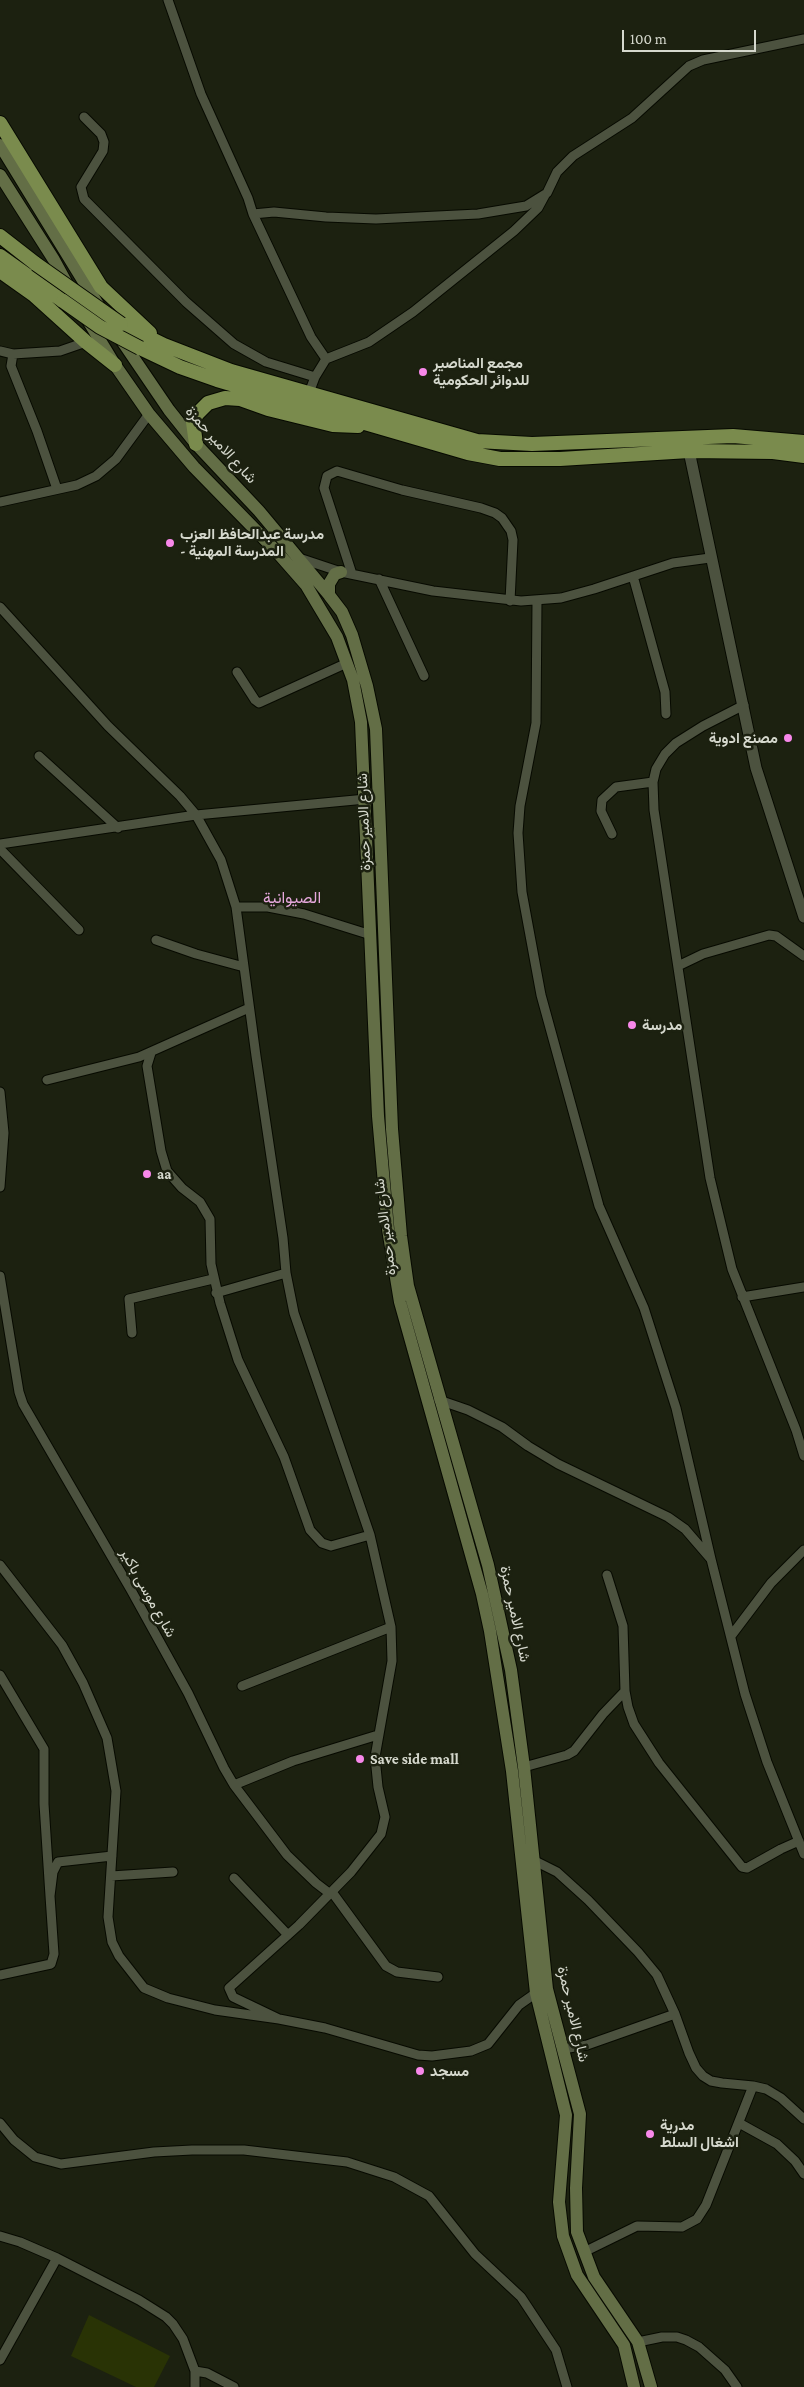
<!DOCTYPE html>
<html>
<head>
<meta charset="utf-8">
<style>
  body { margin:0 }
  #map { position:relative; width:804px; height:2387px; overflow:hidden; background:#1c2110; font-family:"Crimson Pro",serif }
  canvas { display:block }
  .scale { position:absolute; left:622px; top:30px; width:134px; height:22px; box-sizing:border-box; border:2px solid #d5d8cd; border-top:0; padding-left:6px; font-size:15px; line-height:18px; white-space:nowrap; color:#d5d8cd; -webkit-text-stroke:4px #1c2110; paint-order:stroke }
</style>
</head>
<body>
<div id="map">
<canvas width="804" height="2387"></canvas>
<div class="scale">100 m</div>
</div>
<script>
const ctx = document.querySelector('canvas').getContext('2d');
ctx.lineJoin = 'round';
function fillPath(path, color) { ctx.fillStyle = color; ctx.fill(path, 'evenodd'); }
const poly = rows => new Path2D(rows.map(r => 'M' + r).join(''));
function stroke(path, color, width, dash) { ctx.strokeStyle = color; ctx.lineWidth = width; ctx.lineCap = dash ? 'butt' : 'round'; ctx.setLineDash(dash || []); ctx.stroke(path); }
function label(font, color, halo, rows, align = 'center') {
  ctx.font = font + ' "Crimson Pro",Vazirmatn,serif'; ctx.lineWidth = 5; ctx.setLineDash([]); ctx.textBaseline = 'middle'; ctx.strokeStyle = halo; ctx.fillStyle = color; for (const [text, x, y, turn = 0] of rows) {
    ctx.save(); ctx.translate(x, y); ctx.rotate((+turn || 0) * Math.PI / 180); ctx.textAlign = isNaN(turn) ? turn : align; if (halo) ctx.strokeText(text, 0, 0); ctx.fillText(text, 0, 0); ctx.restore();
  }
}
const green = poly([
  [89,2315,170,2356,154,2387,136,2387,71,2356]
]);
const minor = poly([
  [168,0,201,94,248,198,253,214,311,337,326,359,315,377,309,393],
  [84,117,101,134,104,142,103,151,81,187,84,199,186,302,234,344,266,362,315,377],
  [253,214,274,212,326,217,376,219,478,214,526,206,547,193,557,172,573,156,632,118,689,66,703,60,804,39],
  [0,351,13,354,60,351,86,342],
  [13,354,11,366,37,431,57,489],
  [326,359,369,342,413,312,514,231,538,208,545,195],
  [0,502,77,485,96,476,116,459,149,414],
  [299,558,341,572,433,591,521,601,561,598,594,589,673,563,710,558],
  [352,574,324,488,327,476,337,471,402,490,481,508,495,513,502,518,511,531,513,540,510,601],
  [633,576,665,692,666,714],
  [379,579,424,676],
  [537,601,536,723,520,806,518,833,522,892,541,995,599,1206,644,1308,676,1408,711,1559,745,1694,767,1762,804,1854],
  [0,607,108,726,180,796,196,815,221,860,236,907,256,1056,283,1238,286,1273,294,1313,370,1535,391,1627,392,1661,375,1757,378,1787,385,1817,381,1834,351,1872,299,1925,229,1988,233,1997,279,2019],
  [237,672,255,700,259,703,347,663],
  [744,705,703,726,676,743,665,754,656,769,653,782,654,810,710,1178,732,1269,796,1430,804,1456],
  [39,756,118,828],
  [612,834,601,811,602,800,616,787,653,782],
  [0,844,196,815,366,799],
  [0,849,79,930],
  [236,907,268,907,304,914,371,935],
  [156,940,196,954,244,967],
  [678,966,703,954,769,935,776,936,804,956],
  [151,1053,147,1066,161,1151,167,1171,182,1188,200,1202,210,1219,211,1264,220,1303,238,1360,284,1457,310,1530,322,1543,331,1546,370,1535],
  [47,1080,139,1057,249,1008],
  [0,1092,4,1133,0,1187],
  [0,1276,19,1392,23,1404,131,1590,188,1693,224,1768,234,1785,287,1855,316,1883,329,1893,332,1892],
  [216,1293,286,1273],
  [742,1297,804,1287],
  [132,1333,129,1299,213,1279],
  [439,1400,468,1410,502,1427,528,1446,558,1464,668,1517,685,1529,710,1558],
  [0,1565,62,1645,83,1683,107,1738,116,1791,108,1917,112,1942,119,1956,144,1988,168,1998,215,2010,279,2019,325,2028,418,2055,432,2056,471,2051,488,2044,519,2005,536,1993],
  [607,1575,623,1626,625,1691,628,1707,634,1724,659,1763,742,1867,747,1868,781,1849,799,1841],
  [731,1636,771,1583,804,1550],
  [0,1675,44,1749,44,1804,50,1896],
  [242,1686,391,1627],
  [524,1767,567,1755,574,1751,603,1714,625,1691],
  [234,1785,293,1761,378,1735],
  [533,1860,557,1872,588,1900,638,1952,657,1975,675,2014,689,2053,696,2068,703,2076,711,2081,722,2083,753,2086,766,2089,781,2098,804,2119],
  [111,1876,173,1872],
  [234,1878,288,1935],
  [332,1892,386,1966,397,1972,438,1977],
  [0,1975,51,1964,54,1954,50,1896,53,1872,58,1862,112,1856],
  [563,2049,587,2045,675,2014],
  [0,2123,14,2140,35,2157,61,2164,154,2152,192,2150,244,2150,347,2162,394,2177,429,2196,475,2254,521,2297,556,2350,567,2387],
  [739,2123,777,2144,795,2161,804,2174],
  [0,2236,20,2242,57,2258,139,2300,166,2317,173,2324,183,2339,195,2371,195,2387],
  [584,2252,637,2226,682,2227,697,2219,706,2205,753,2086],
  [638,2342,662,2337,677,2337,686,2340,699,2347,725,2370,737,2387],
  [0,2360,57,2258],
  [195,2371,207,2373,234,2387]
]);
const tertiary = poly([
  [689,451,756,768,804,917]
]);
const secondary = poly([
  [0,145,100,308],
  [0,175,54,260,78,304,115,365,149,414,194,467,277,552,306,585,337,637,353,680,361,722,378,1116,388,1229,400,1302,482,1594,490,1631,512,1771,536,1993,566,2115,559,2202,563,2236,577,2275,624,2345,634,2387],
  [118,335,169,410,196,444,259,511,329,595,342,612,352,635,367,686,376,729,392,1129,401,1236,408,1286,488,1565,511,1670,524,1767,547,1989,580,2114,576,2188,577,2232,594,2277,638,2342,651,2387],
  [329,595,329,584,335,574,341,572]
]);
const primary = poly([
  [0,123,101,287,150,333],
  [0,236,36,264],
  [0,256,63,301],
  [0,271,34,295,86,342,115,365],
  [121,324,164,345,231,371,477,441,532,444,733,436,804,442],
  [140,348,180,367,217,380,468,453,500,459,560,459,689,451,773,452,804,456],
  [196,444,193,422,197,414,208,403,225,398,240,399,268,409,333,425,358,426]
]);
const primaryBridge = poly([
  [36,264,121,324],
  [63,301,100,327,140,348]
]);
const markers = [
  [423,372,5,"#f888ea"],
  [170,543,5,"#f888ea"],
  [788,738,5,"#f888ea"],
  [632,1025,5,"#f888ea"],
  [147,1174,5,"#f888ea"],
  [360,1759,5,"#f888ea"],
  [420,2071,5,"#f888ea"],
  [650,2134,5,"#f888ea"]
];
const poiNames = [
  ["مجمع المناصير",433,363],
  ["للدوائر الحكومية",433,380],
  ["مدرسة عبدالحافظ العزب",180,534],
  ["- المدرسة المهنية",180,551],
  ["مصنع ادوية",778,738,"right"],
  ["مدرسة",642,1025],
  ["aa",157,1174],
  ["Save side mall",370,1759],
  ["مسجد",430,2071],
  ["مدرية",660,2125],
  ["اشغال السلط",660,2142]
];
const streetNames = [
  ["شارع الامير حمزة",221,445,48],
  ["شارع الامير حمزة",364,822,-92],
  ["شارع الامير حمزة",385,1227,-97],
  ["شارع موسى باكير",148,1593,61],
  ["شارع الامير حمزة",515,1614,78],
  ["شارع الامير حمزة",573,2014,77]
];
const neighbourhoodNames = [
  ["الصيوانية",292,898]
];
fillPath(green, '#293305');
stroke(minor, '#070a00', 11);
stroke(tertiary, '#070a00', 13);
stroke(secondary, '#070a00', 14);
stroke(primary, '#070a00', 16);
stroke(minor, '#4c523f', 9);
stroke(tertiary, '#4c523f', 11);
stroke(secondary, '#636e46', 12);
stroke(primary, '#7a8b4d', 14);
stroke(primaryBridge, '#070a00', 16, []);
stroke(primaryBridge, '#7a8b4d', 14);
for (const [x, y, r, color] of markers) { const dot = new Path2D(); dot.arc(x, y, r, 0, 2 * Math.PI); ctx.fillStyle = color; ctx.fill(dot); stroke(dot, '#1c2110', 2); }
label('bold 15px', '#d5d8cd', '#1c2110', poiNames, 'left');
label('15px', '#d5d8cd', '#1c2110', streetNames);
label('16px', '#e6a8dd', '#1c2110', neighbourhoodNames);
</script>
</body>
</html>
